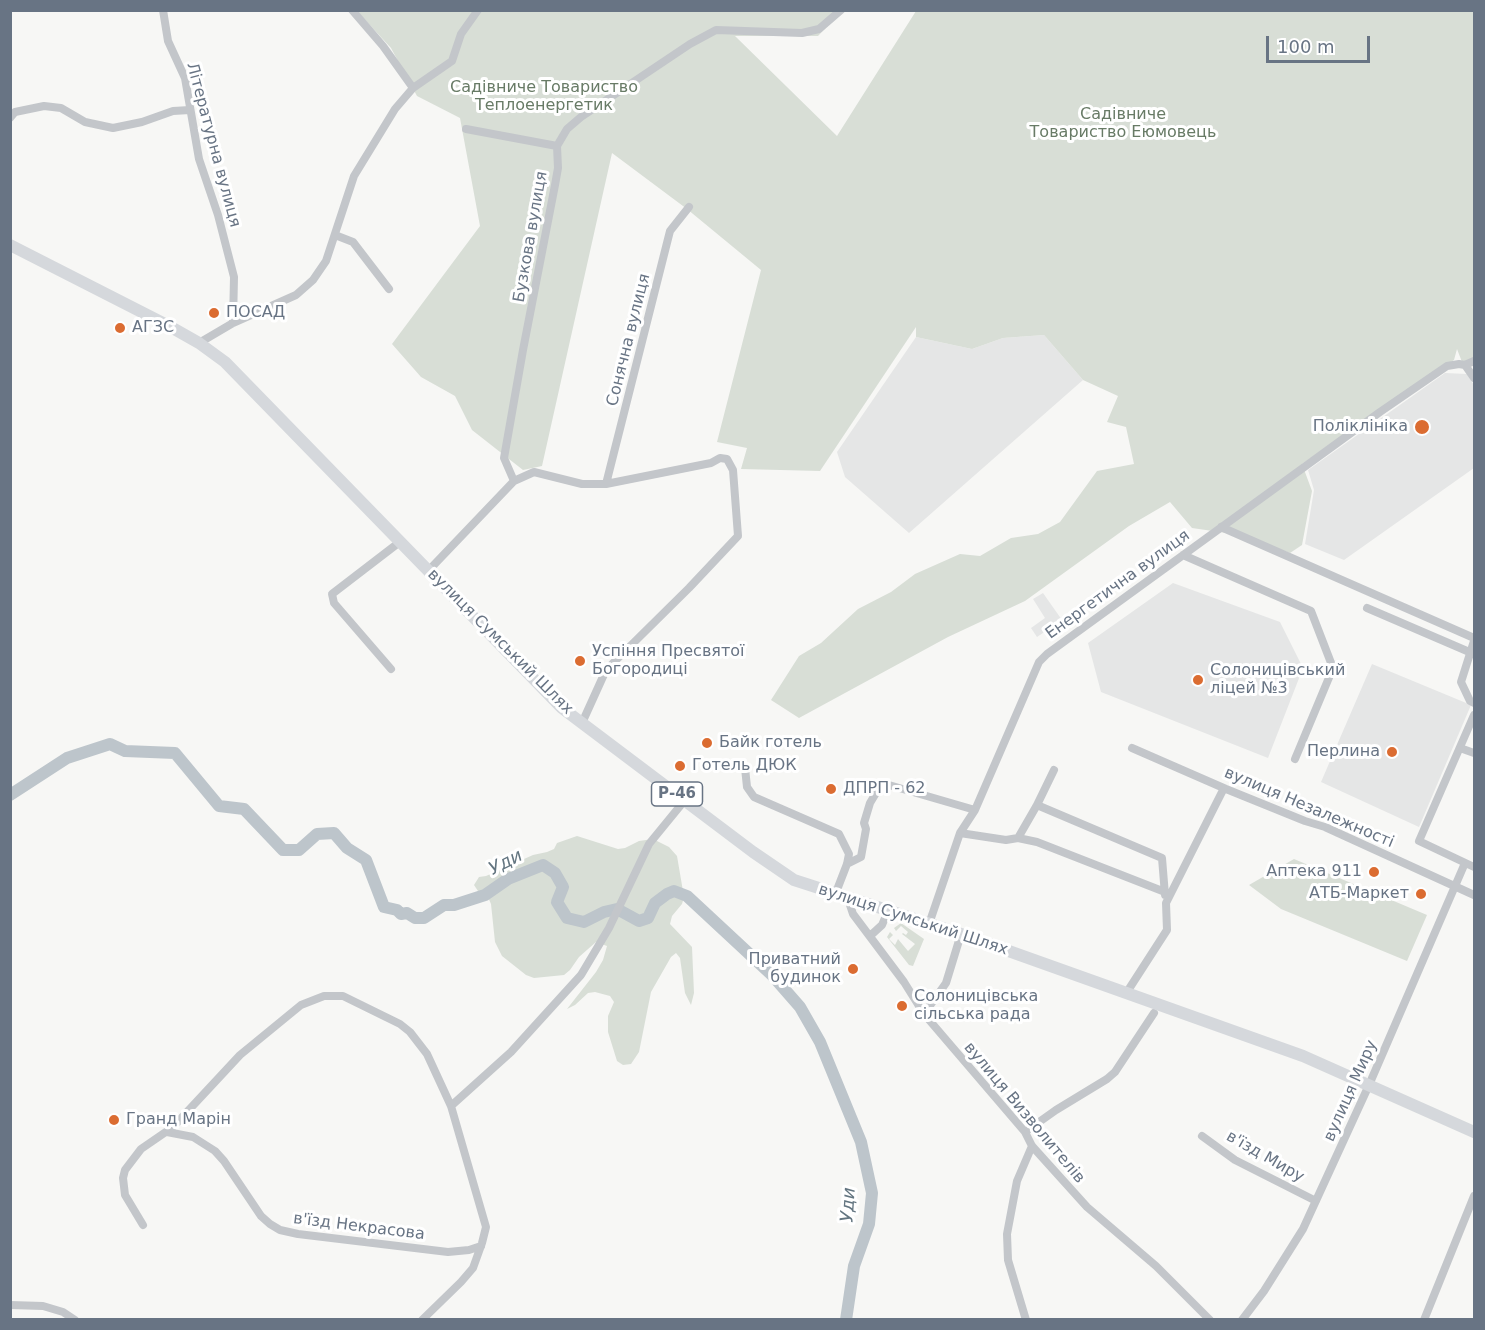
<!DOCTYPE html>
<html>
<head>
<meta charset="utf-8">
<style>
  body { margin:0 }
  #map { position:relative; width:1485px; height:1330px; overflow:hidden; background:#f7f7f5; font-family:"DejaVu Sans",sans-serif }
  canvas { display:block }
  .frame { position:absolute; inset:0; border:12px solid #687484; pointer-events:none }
  .scale { position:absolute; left:1266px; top:36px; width:104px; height:27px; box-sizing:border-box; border:3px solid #687484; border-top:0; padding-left:8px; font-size:18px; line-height:21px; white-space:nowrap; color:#687484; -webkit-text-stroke:4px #fff; paint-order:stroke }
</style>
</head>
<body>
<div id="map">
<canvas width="1485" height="1330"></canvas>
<div class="frame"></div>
<div class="scale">100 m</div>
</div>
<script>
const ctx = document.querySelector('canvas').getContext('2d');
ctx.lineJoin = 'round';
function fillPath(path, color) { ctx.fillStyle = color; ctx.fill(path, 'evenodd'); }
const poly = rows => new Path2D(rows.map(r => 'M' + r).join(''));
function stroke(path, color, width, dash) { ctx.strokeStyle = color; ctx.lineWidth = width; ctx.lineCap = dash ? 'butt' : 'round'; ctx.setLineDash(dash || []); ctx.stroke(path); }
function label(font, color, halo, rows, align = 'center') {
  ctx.font = font + ' "DejaVu Sans",sans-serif'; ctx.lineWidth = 6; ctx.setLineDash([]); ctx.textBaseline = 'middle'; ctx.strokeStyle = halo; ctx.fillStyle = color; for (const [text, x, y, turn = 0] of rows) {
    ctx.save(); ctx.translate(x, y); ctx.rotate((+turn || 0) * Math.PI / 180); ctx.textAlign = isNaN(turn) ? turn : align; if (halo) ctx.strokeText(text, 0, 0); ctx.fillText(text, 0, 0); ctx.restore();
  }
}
const built = poly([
  [1044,335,1083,380,909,533,845,477,837,452,916,337,972,349,1003,338],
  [1445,373,1467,374,1474,385,1474,468,1344,560,1305,544,1314,490,1308,470],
  [1173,583,1280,622,1303,668,1268,758,1101,692,1088,643],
  [1043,593,1062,620,1037,637,1031,628,1045,618,1033,599],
  [1372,664,1471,705,1419,827,1321,782]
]);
const green = poly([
  [357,11,842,11,818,36,735,36,837,136,916,11,1474,11,1474,359,1462,362,1457,349,1454,360,1302,464,1312,491,1302,545,1290,553,1240,535,1192,528,1170,502,1129,526,1025,601,948,637,799,718,771,700,799,656,821,643,858,609,891,592,915,574,960,554,980,556,1011,538,1038,534,1060,522,1097,471,1134,464,1126,427,1107,422,1118,396,1083,380,1044,335,1003,338,972,349,916,337,916,327,820,471,741,469,747,448,717,442,761,270,687,209,612,153,542,466,523,470,472,430,455,396,421,377,392,344,480,226,460,118,417,96,391,48],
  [577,836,618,849,625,848,639,841,653,839,669,847,677,856,684,897,682,904,672,916,670,924,692,947,694,993,691,1005,685,993,680,958,676,953,671,957,651,992,639,1052,631,1064,623,1065,617,1061,608,1032,608,1016,614,1002,610,996,595,992,588,993,575,1005,567,1009,596,972,603,960,607,946,596,942,579,957,570,970,564,975,534,978,526,975,502,956,495,942,491,904,488,897,478,891,474,885,479,877,486,876,533,855,547,852,554,849,557,843],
  [1294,859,1427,915,1407,961,1281,909,1249,885],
  [901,923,924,939,913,966,909,965,887,937,890,932,893,935,889,939,895,945,898,939,908,951,915,944,902,934,903,933,906,935,908,932,901,926,896,931,894,928]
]);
const river = poly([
  [10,795,67,758,110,744,125,751,175,753,219,806,244,809,283,850,299,850,317,834,334,833,347,848,366,860,384,907,397,910,401,914,407,913,415,918,424,918,444,905,454,905,485,895,508,879,543,865,555,873,563,887,557,902,567,918,584,922,604,912,617,909,639,921,648,918,655,903,667,894,674,891,687,896,772,975,800,1007,820,1042,861,1142,872,1193,869,1224,854,1266,846,1320]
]);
const minor = poly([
  [163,10,168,41,185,78,199,159,218,215,234,277,233,323],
  [352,10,383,46,413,88],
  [10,118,15,112,44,106,61,108,85,122,113,128,142,122,173,111,190,110],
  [466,129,557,146],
  [335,235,353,242,389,289],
  [199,343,233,323,296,295,313,280,326,261,354,176,395,109,413,88,452,61,461,34,478,10],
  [1465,365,1474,378],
  [514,481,504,458,523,350,555,185,558,168,557,146,567,129,581,117,690,44,716,30,802,33,819,29,841,10],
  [606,484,670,231,689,207],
  [1221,527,1474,638],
  [1183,555,1311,611,1333,668,1295,759],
  [429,570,514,481,534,472,582,484,606,484,711,463,720,458,727,459,733,470,738,536,689,588,606,670,582,723],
  [1367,608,1474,654],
  [1474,641,1461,682,1470,701,1474,703],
  [391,669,334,603,332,594,401,541],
  [1474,715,1419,841,1474,867],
  [1132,748,1226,789,1305,821,1325,827,1474,895],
  [1460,748,1474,753],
  [745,768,747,787,754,797,839,834,849,854,847,864,835,895],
  [1037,805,1162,858,1165,895],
  [960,833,1006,840,1018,838,1037,842,1165,892],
  [1018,838,1037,805,1054,770],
  [847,864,861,857,866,829,864,823,870,803,882,783,975,810],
  [848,899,853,914,904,982,924,1014,1025,1132,1032,1146,1087,1207,1156,1266,1210,1320],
  [929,924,960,833,975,810,1039,662,1047,654,1380,412,1447,366,1459,364,1465,365,1474,361],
  [870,936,882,925,888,911],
  [1127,992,1167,930,1166,903,1224,788],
  [924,1014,946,983,961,934],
  [451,1106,511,1052,581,975,609,928,649,844,685,800],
  [167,1132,193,1137,215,1151,224,1161,261,1216,270,1224,280,1230,298,1234,448,1252,469,1250,481,1246],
  [1025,1132,1056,1110,1107,1079,1115,1072,1154,1013],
  [1202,1136,1235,1160,1316,1201],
  [143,1225,125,1195,123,1178,125,1170,141,1149,173,1127,240,1055,301,1005,324,996,343,996,400,1024,410,1032,427,1054,451,1106,486,1227,482,1243,473,1268,461,1282,422,1320],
  [10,1305,43,1306,63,1312,75,1320],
  [1026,1320,1008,1260,1007,1234,1017,1181,1032,1146],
  [1242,1320,1264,1291,1303,1229,1369,1085,1465,863],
  [1424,1320,1474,1196]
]);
const primary = poly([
  [10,245,169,326,199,343,225,362,562,708,753,852,794,880,961,934,1303,1056,1474,1132]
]);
const markers = [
  [214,313,6,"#db6c31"],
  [120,328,6,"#db6c31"],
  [1422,427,8,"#db6c31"],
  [580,661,6,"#db6c31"],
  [1198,680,6,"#db6c31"],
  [707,743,6,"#db6c31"],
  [1392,752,6,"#db6c31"],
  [680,766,6,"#db6c31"],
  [831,789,6,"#db6c31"],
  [1374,872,6,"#db6c31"],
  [1421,894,6,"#db6c31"],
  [853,969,6,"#db6c31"],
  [902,1006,6,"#db6c31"],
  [114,1120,6,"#db6c31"]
];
const shields = [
  [677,794,51]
];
const shieldNames = [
  ["Р-46",677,794]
];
const parkNames = [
  ["Садівниче Товариство",544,88],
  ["Теплоенергетик",544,106],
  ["Садівниче",1123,115],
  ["Товариство Еюмовець",1123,133]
];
const streetNames = [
  ["Літературна вулиця",213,145,75],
  ["Бузкова вулиця",531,237,-80],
  ["Сонячна вулиця",629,340,-76],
  ["Енергетична вулиця",1118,585,-36],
  ["вулиця Сумський Шлях",500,642,45],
  ["вулиця Незалежності",1309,808,23],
  ["вулиця Сумський Шлях",913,920,18],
  ["вулиця Миру",1351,1091,-66],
  ["вулиця Визволителів",1024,1113,50],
  ["в'їзд Миру",1265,1157,30],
  ["в'їзд Некрасова",359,1227,7]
];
const poiNames = [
  ["ПОСАД",226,313],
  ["АГЗС",132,328],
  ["Поліклініка",1408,427,"right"],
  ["Успіння Пресвятої",592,652],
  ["Богородиці",592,670],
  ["Солоницівський",1210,671],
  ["ліцей №3",1210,689],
  ["Байк готель",719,743],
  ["Перлина",1380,752,"right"],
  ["Готель ДЮК",692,766],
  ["ДПРП - 62",843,789],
  ["Аптека 911",1362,872,"right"],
  ["АТБ-Маркет",1409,894,"right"],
  ["Приватний",841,960,"right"],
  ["будинок",841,978,"right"],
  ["Солоницівська",914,997],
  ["сільська рада",914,1015],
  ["Гранд Марін",126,1120]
];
const waterNames = [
  ["Уди",506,863,-27],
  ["Уди",849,1205,-86]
];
fillPath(built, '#e5e6e6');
fillPath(green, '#d8ded6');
stroke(river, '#bdc5cb', 12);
stroke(minor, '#c3c6ca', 8);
stroke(primary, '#d5d8dc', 12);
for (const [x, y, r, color] of markers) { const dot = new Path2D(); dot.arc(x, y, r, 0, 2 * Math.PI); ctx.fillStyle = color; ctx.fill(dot); stroke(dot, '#fff', 2); }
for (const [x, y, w] of shields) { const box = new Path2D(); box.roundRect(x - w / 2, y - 12, w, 24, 4.5); ctx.fillStyle = '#fff'; ctx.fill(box); stroke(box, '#687484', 1.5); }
label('bold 15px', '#687484', null, shieldNames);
label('16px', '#687b66', '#fff', parkNames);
label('16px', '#687484', '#fff', streetNames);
label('16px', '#687484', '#fff', poiNames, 'left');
label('italic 18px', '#637580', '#fff', waterNames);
</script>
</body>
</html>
